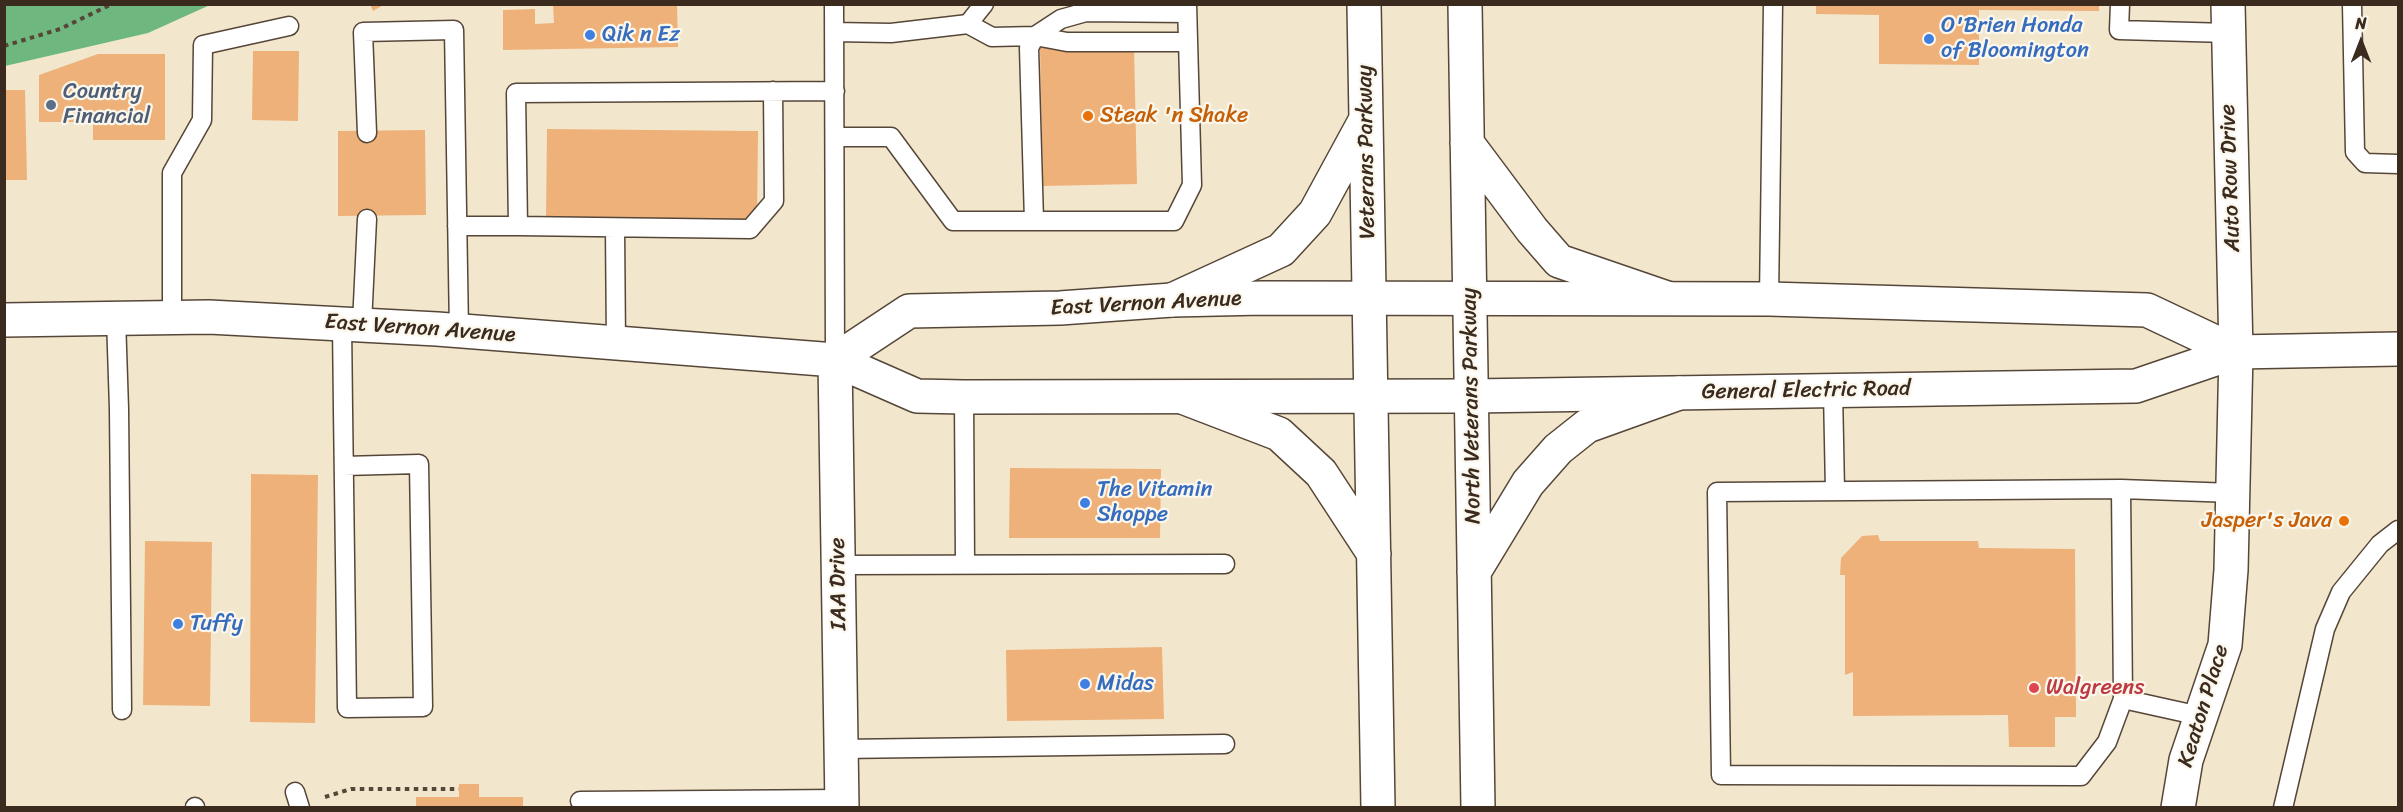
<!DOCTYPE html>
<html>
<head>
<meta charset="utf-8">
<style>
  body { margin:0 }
  #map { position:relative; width:2403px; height:812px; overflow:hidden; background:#f2e7cd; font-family:Sriracha,sans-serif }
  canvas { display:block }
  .frame { position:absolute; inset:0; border:6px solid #3b2a1e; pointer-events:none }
  .north { position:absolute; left:2331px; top:12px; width:60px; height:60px; -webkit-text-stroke:4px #fbf7ec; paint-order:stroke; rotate:0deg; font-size:16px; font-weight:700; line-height:24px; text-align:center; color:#3b2a1e }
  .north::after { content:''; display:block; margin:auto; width:21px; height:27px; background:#3b2a1e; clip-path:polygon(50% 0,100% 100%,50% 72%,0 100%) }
</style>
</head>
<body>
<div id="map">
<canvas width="2403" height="812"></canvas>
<div class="frame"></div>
<div class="north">N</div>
</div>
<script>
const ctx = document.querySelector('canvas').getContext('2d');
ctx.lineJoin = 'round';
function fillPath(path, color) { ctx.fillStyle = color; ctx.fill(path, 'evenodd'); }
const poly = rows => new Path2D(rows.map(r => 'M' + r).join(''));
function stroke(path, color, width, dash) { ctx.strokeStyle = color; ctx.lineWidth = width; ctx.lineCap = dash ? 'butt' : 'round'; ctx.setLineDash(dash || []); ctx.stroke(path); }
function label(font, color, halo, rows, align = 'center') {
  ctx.font = font + ' Sriracha,sans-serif'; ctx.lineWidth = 4.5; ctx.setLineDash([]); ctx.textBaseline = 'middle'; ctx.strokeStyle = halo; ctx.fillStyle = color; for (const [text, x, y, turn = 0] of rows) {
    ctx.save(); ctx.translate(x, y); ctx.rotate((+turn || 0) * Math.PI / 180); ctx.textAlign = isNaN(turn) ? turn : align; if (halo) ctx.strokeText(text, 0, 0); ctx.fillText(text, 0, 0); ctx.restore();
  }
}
const forest = poly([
  [5,4,210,4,210,5,148,33,5,66]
]);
const building = poly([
  [370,4,385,4,373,11],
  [553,4,677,4,678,47,503,50,503,10,535,9,535,24,554,23],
  [1816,4,2099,4,2099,11,1979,10,1979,65,1879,64,1879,15,1816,14],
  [1134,47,1137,184,1043,186,1040,48],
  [253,51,299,51,298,121,252,120],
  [98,54,165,54,165,140,93,140,93,122,39,122,39,75],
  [4,90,25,90,27,180,4,180],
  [547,129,758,131,757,221,546,219],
  [425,130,426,215,338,216,338,131],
  [1010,468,1161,469,1160,538,1009,538],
  [251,474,318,475,315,723,250,722],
  [1878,535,1880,541,1978,541,1979,548,2075,549,2076,717,2055,717,2055,747,2009,747,2008,715,1853,716,1853,672,1845,675,1845,575,1840,575,1841,558,1862,536],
  [145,541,212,542,210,706,143,705],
  [1162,647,1164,719,1007,721,1006,650],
  [459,784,479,784,479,797,523,797,523,808,416,808,416,797,459,797]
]);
const path = poly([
  [4,46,60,29,112,4],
  [325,797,351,789,459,789]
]);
const lane = poly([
  [834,4,835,360],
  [2120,4,2119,30,2228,33],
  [2352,4,2355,152,2365,163,2398,164],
  [968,24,984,4],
  [834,32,891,33,968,24,992,37,1035,36,1061,19,1086,12,1187,13],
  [367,133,363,32,454,30,459,331],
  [835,137,891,137,953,221,1174,221,1192,185,1187,4],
  [1034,221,1029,48,1035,36,1067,42,1188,42],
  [457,226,518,226,516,93,835,91],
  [518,226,750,229,774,201,773,91],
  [615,228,616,345],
  [1769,299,1773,4],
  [172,317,172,173,202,120,203,45,289,26],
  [116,318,119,409,122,710],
  [342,323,343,410,347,708,423,707,419,464,344,466],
  [362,324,367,219],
  [1833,391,1835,491],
  [964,397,965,564],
  [2121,489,2233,493],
  [839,565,1225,564],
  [2123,699,2107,742,2081,776,1721,775,1717,492,2121,489,2123,699,2200,716],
  [841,749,1225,744],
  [295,792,300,808],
  [580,801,842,799],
  [195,807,195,808],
  [2283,808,2325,629,2341,592,2380,544,2398,530]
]);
const street = poly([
  [2178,808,2186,760,2225,645,2231,570,2236,352,2228,4]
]);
const secondary = poly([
  [4,320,209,317,437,329,835,360,917,396,964,397,1472,396,2136,386,2236,352,2398,349],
  [835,360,909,311,1060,308,1172,300,1263,298,1769,299,2147,310,2236,352],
  [835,360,842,808]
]);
const highway = poly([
  [1364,4,1378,808],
  [1465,4,1478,808],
  [1467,143,1532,230,1559,261,1667,298],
  [1172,300,1281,250,1315,213,1365,121],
  [1185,398,1279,434,1321,473,1374,554],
  [1474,572,1528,483,1558,449,1587,426,1679,393]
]);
const markers = [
  [590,35,6,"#3f7fe0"],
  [1929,39,6,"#3f7fe0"],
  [51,105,6,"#5c6f8a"],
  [1088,116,6,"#e8710a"],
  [1085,503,6,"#3f7fe0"],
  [2344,521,6,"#e8710a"],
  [178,624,6,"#3f7fe0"],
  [1085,684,6,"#3f7fe0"],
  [2034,688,6,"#e0444e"]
];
const shopNames = [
  ["O'Brien Honda",1941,26],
  ["of Bloomington",1941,51],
  ["Qik n Ez",602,35],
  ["The Vitamin",1097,490],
  ["Shoppe",1097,515],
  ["Tuffy",190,624],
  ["Midas",1097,684]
];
const serviceNames = [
  ["Country",63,92],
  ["Financial",63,117]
];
const foodNames = [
  ["Steak 'n Shake",1100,116],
  ["Jasper's Java",2332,521,"right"]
];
const streetNames = [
  ["Veterans Parkway",1367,152,-91],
  ["Auto Row Drive",2231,178,-92],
  ["East Vernon Avenue",1146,304,-3],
  ["East Vernon Avenue",420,329,4],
  ["General Electric Road",1806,391,-1],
  ["North Veterans Parkway",1472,406,-91],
  ["IAA Drive",839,584,-91],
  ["Keaton Place",2204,706,-73]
];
const healthNames = [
  ["Walgreens",2046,688]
];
fillPath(forest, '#6eb87f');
fillPath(building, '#eeb179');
stroke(lane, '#564638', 21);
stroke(street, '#564638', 36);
stroke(secondary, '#564638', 36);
stroke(highway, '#564638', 36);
stroke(path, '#564638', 4, [4.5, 4.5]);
stroke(lane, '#fff', 18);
stroke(street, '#fff', 33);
stroke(secondary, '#fff', 33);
stroke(highway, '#fff', 33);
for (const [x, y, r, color] of markers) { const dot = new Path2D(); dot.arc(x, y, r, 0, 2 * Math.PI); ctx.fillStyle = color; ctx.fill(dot); stroke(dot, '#fbf7ec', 2); }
label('22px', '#366cbe', '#fbf7ec', shopNames, 'left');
label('22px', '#4e5e75', '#fbf7ec', serviceNames, 'left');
label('22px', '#c56008', '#fbf7ec', foodNames, 'left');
label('22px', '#3b2a1e', '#fbf7ec', streetNames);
label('22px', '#be3a42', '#fbf7ec', healthNames, 'left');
</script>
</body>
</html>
